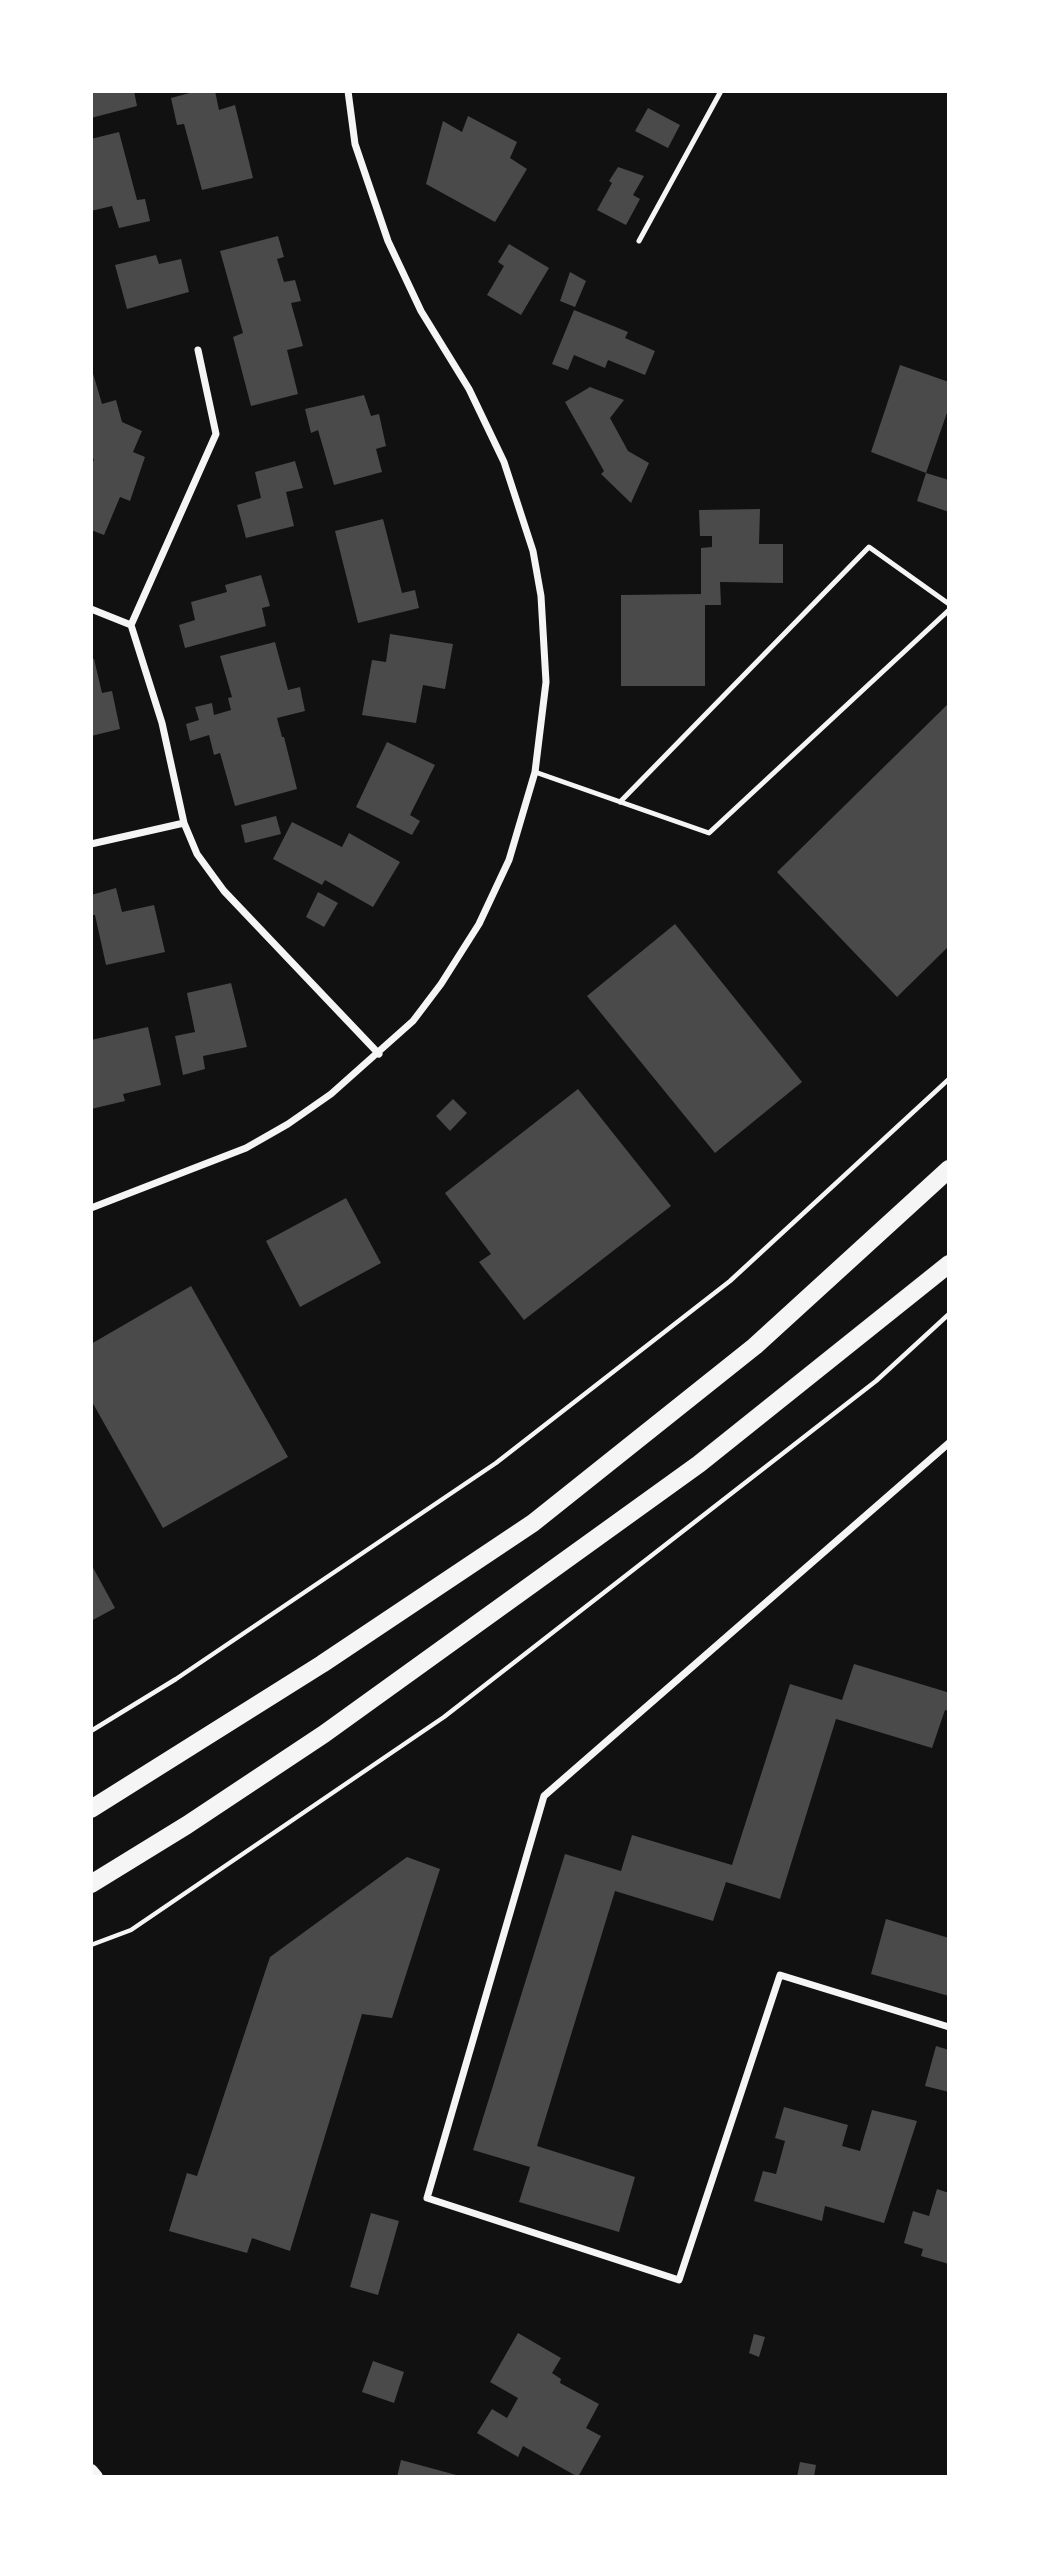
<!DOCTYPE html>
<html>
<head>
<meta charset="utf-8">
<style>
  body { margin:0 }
  #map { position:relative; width:1040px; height:2568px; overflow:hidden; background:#111; font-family:Roboto,sans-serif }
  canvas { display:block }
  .frame { position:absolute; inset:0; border:93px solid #fff; pointer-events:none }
</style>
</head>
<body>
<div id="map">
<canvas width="1040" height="2568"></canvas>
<div class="frame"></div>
</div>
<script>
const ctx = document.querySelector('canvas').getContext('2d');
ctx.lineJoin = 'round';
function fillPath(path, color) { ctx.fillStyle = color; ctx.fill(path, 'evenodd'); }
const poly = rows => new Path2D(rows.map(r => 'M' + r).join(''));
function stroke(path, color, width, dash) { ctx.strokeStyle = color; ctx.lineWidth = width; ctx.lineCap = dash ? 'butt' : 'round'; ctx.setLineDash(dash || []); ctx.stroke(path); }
const building = poly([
  [91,91,134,91,137,106,91,118],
  [197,91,215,91,219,110,235,105,253,178,202,190,184,124,177,125,171,98],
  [648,108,680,125,668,148,635,131],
  [468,116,517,142,510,158,527,169,495,222,426,184,443,121,462,132],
  [119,132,137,200,145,199,150,221,119,228,112,206,91,211,91,139],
  [618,167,644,176,633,195,640,199,626,225,597,210,612,183,609,181],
  [278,236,284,257,277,259,284,282,295,280,301,301,291,303,303,346,287,350,298,394,251,406,233,337,243,333,220,251],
  [509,244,549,268,521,315,487,295,504,266,498,262],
  [156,255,159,264,181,259,189,292,127,309,115,265],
  [570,272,586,281,575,307,560,301],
  [574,310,628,332,625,338,655,351,645,375,608,360,605,368,574,355,568,370,552,364],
  [900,365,949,382,949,407,926,473,871,452],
  [92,370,102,404,116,400,122,422,142,431,133,452,145,457,130,501,120,497,104,535,91,530,91,460,94,461,91,450],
  [590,387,624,400,610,418,628,451,649,463,631,503,601,474,604,471,565,402],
  [364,395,371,416,379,414,386,446,376,449,382,472,334,485,318,430,311,433,305,409],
  [295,461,303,488,286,492,294,526,246,538,237,505,261,498,255,472],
  [926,473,949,480,949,512,917,501],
  [760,509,759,544,783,544,783,583,720,582,721,605,705,605,705,686,621,686,621,595,701,594,701,548,712,547,712,536,700,536,699,510],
  [383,519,402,593,415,590,419,608,358,623,335,531],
  [261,575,270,606,262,608,266,626,185,648,179,625,195,620,191,602,227,592,225,585],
  [390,634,453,644,445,689,423,685,416,723,362,715,372,660,386,662],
  [275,642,288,690,300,687,305,711,277,718,282,737,284,737,297,789,235,806,220,753,214,755,209,735,190,741,186,724,199,720,195,707,212,703,214,715,231,710,228,698,232,697,220,656],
  [91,659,94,659,102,693,112,691,120,729,91,736],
  [949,703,949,946,897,997,777,872],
  [387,742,435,765,410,815,420,821,412,835,356,807],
  [276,816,281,834,245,843,241,825],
  [292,822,342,847,349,833,400,862,373,907,325,880,322,885,273,859],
  [116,888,122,912,154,905,165,952,106,965,95,915,91,915,91,895],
  [318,892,338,903,324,927,306,917],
  [675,924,802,1082,715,1153,587,996],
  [231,983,247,1047,203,1056,205,1069,183,1075,175,1036,195,1032,187,993],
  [148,1027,161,1085,123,1094,125,1101,91,1109,91,1040],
  [578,1089,671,1206,524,1320,479,1262,491,1254,445,1193],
  [453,1099,467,1113,450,1131,436,1116],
  [346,1198,381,1263,300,1307,266,1241],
  [191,1286,288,1457,163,1528,91,1400,91,1344],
  [91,1564,115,1608,91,1621],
  [854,1664,947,1692,949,1687,949,1711,945,1710,932,1748,836,1719,780,1899,726,1882,713,1921,615,1891,537,2146,635,2177,619,2232,519,2202,530,2167,473,2150,565,1854,621,1871,632,1835,732,1865,790,1684,842,1700],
  [407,1857,440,1869,392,2018,362,2014,290,2251,252,2238,247,2253,169,2231,187,2173,197,2176,270,1957],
  [886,1919,949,1938,949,1996,871,1974],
  [936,2046,949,2050,949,2092,925,2086],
  [784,2107,848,2125,842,2146,860,2151,872,2110,917,2121,884,2223,825,2206,822,2221,754,2201,763,2171,776,2174,785,2141,775,2138],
  [937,2189,949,2193,949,2264,921,2256,923,2249,904,2243,913,2211,929,2216],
  [371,2213,399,2221,378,2295,350,2287],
  [518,2333,561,2358,552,2373,561,2379,560,2383,599,2404,586,2428,601,2436,578,2477,523,2446,518,2457,477,2433,492,2409,507,2418,518,2398,490,2382],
  [754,2334,765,2337,759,2357,749,2353],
  [373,2361,404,2372,394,2403,362,2392],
  [401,2460,460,2476,460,2477,397,2477],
  [800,2462,816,2465,814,2477,797,2477]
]);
const path = poly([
  [91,1731,176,1679,496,1463,730,1281,949,1079],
  [91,1945,131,1930,444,1717,876,1381,949,1314]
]);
const service = poly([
  [639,241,721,91],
  [535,772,709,833,949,610],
  [620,802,869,547,949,604]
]);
const minor = poly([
  [91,609,131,625,162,723,184,823,197,854,224,891,379,1054],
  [131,625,216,434,198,350],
  [91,844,184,823],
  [91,1208,246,1148,288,1124,331,1094,413,1021,441,984,479,924,509,860,535,772,546,682,541,596,533,551,504,462,469,389,421,311,388,241,355,144,348,91],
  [949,1443,544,1796,427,2198,679,2280,780,1975,949,2027]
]);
const secondary = poly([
  [91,2471,96,2477]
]);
const primary = poly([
  [91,1809,322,1664,533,1523,755,1346,949,1169],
  [91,1884,187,1825,324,1734,699,1464,949,1264]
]);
fillPath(building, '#4a4a4a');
stroke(path, '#f5f5f5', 4.5);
stroke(service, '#f5f5f5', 5);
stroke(minor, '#f5f5f5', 7);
stroke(secondary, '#f5f5f5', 14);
stroke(primary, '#f5f5f5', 18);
</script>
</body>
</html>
